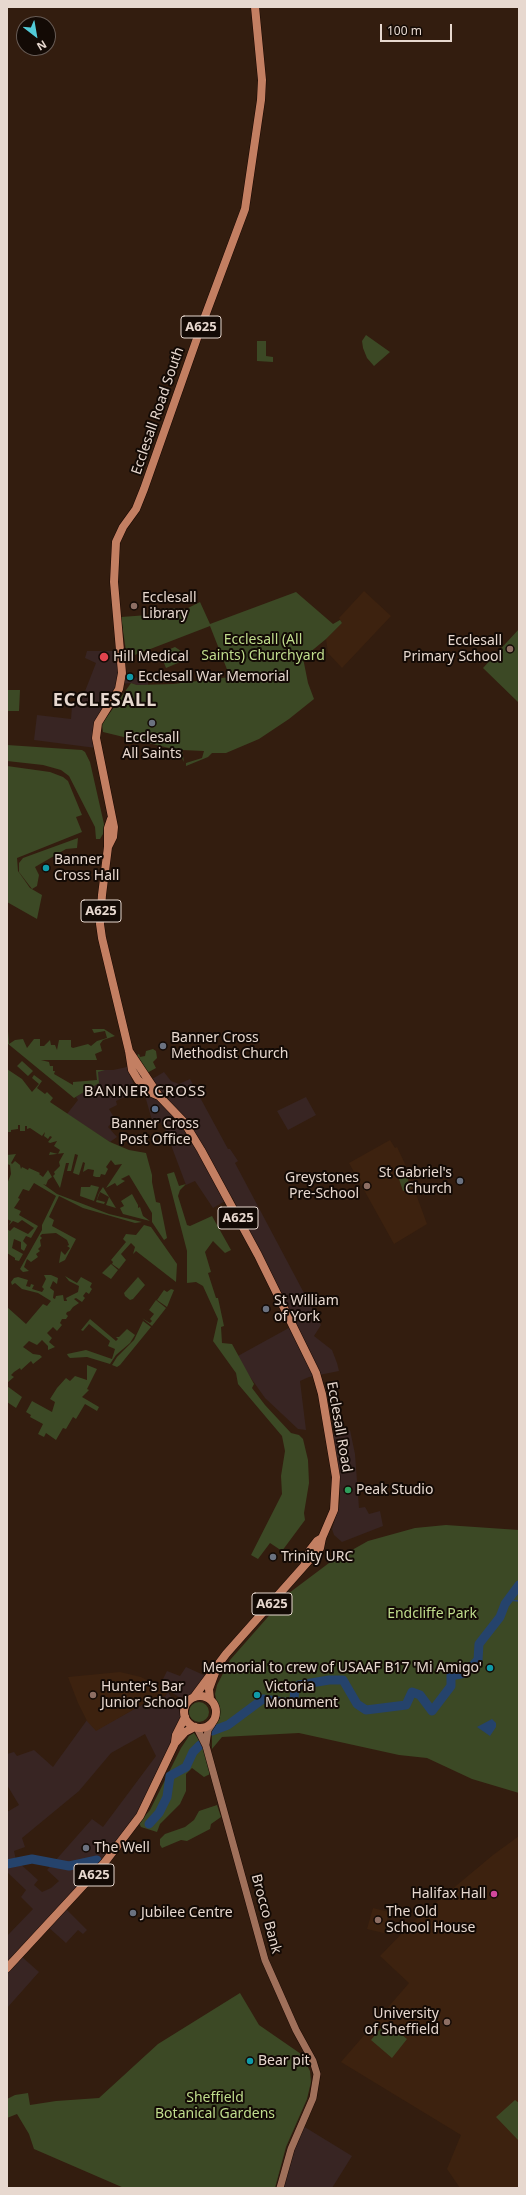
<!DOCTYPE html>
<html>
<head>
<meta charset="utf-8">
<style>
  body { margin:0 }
  #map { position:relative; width:526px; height:2195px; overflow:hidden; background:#331d0f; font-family:"Noto Sans",sans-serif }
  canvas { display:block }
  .frame { position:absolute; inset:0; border:8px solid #e7d8cf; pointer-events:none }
  .north { position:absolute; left:16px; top:16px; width:40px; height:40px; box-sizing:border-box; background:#130a05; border:1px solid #685c56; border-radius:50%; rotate:149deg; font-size:11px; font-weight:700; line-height:16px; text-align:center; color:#e7d8cf }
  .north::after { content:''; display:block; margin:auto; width:14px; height:18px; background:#52cbd8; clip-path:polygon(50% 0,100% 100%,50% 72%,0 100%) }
  .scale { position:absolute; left:380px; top:24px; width:72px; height:18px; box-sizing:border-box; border:2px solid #e7d8cf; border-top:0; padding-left:5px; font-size:12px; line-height:14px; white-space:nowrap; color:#e7d8cf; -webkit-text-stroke:3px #130a05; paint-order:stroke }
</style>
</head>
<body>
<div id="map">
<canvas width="526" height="2195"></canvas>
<div class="frame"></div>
<div class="north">N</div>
<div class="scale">100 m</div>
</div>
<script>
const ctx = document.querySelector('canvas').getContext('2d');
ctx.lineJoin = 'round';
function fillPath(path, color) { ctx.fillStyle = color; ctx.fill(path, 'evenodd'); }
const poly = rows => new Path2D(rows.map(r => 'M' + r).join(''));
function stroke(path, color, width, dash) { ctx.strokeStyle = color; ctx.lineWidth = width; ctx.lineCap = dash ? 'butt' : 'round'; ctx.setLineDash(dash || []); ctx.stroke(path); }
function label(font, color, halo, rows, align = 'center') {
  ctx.font = font + ' "Noto Sans",sans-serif'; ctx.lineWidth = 4; ctx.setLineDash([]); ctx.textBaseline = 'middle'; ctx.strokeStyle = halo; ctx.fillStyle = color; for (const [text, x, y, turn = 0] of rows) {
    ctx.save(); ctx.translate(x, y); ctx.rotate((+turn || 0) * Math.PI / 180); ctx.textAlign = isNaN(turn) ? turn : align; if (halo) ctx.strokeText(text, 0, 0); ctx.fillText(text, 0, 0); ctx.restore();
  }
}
const commercial = poly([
  [87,651,121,651,122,676,148,679,148,685,137,685,131,683,120,684,101,717,96,748,34,740,37,715,71,719,72,706,82,699,96,663,85,658],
  [127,1067,137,1093,120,1099,116,1101,117,1105,109,1109,115,1119,108,1127,117,1137,110,1142,67,1114,78,1100,76,1097,97,1083,96,1070,113,1070],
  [164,1072,171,1081,179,1084,190,1079,228,1149,230,1149,238,1161,235,1163,321,1325,314,1336,332,1350,337,1363,339,1371,309,1377,300,1381,306,1430,298,1429,265,1398,236,1357,296,1324,232,1197,213,1208,195,1181,186,1185,165,1129,160,1122,153,1124,142,1085],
  [306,1097,316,1115,288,1130,277,1111],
  [350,1430,355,1454,359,1508,365,1507,369,1514,380,1511,383,1526,342,1542,334,1535,332,1529,340,1502,340,1476,332,1434],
  [186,1667,208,1677,192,1698,179,1697,160,1685,167,1671,180,1676],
  [168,1692,187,1723,175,1743,144,1809,64,1907,87,1930,83,1934,78,1930,66,1943,47,1926,21,1956,39,1972,7,2008,7,1936,33,1909,21,1897,26,1890,7,1872,7,1812,19,1805,7,1785,7,1754,14,1752,17,1756,34,1750,53,1767,87,1720,96,1730,145,1703,165,1696],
  [145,1734,156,1756,103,1827,92,1819,47,1870,59,1881,51,1888,42,1892,34,1885,38,1880,16,1860,14,1851,25,1847,22,1838,79,1791,111,1753],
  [303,2126,352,2156,332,2188,282,2188,287,2170]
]);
const built = poly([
  [364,591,391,616,342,668,328,653,326,639,342,623,339,618],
  [390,1140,395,1148,397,1147,405,1164,427,1224,394,1244,349,1163],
  [120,1672,141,1677,168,1692,165,1696,145,1703,96,1731,87,1721,78,1703,68,1677],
  [519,1836,519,2188,460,2188,447,2169,461,2135,341,2062,409,1983,380,1956,414,1921,493,1855],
  [373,1908,389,1912,384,1933,367,1929]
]);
const green = poly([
  [366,335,390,352,374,366,367,358,363,348,362,341],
  [257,341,266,341,266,356,273,357,273,362,257,361],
  [296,592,333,624,340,620,342,623,326,639,303,658,308,683,314,699,289,719,259,739,226,753,212,753,208,757,186,766,186,763,202,758,204,751,182,750,184,762,180,754,173,749,103,732,102,724,131,683,137,685,173,684,230,677,210,626,127,658,121,617,148,615,163,608,186,609,200,602,210,624],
  [519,629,519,703,483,668],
  [175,647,181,651,174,654,171,653,168,659,176,662,180,654,182,654,185,660,166,668,160,653],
  [7,690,20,690,19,711,7,711],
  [7,745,82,750,85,752,90,762,104,824,103,834,100,839,96,839,95,827,69,776,61,770,43,765,7,761],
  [7,766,50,772,63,777,68,781,82,815,76,817,82,832,17,858,18,871,30,888,42,895,37,919,7,902],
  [78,838,77,848,66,849,35,867,39,875,37,886,32,889,19,872,19,863,23,858],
  [92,1029,104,1029,115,1036,103,1040,100,1044,102,1051,95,1054,97,1060,41,1060,49,1062,50,1066,53,1066,53,1071,55,1071,54,1074,73,1085,73,1082,97,1080,96,1070,105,1070,98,1072,99,1083,74,1098,7,1043,8,1031,9,1044,15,1040,23,1039,27,1048,34,1039,40,1039,40,1046,44,1046,50,1040,51,1045,55,1045,57,1050,59,1040,71,1040,71,1047,73,1048,88,1044,91,1046,97,1041,107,1038,105,1031,94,1033],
  [153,1049,156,1051,157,1058,153,1062,156,1068,147,1073,137,1055,139,1054,140,1057,145,1056,146,1051],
  [22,1061,33,1071,28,1076,17,1066],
  [7,1069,22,1079,32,1092,39,1084,32,1078,34,1075,42,1081,37,1088,45,1094,47,1092,53,1098,50,1102,110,1142,129,1150,146,1153,152,1175,152,1182,156,1202,160,1203,167,1238,164,1240,152,1222,152,1213,129,1175,121,1179,125,1181,117,1186,115,1183,106,1188,122,1164,115,1165,111,1160,106,1167,108,1169,105,1175,101,1174,100,1177,96,1177,93,1176,94,1170,88,1169,83,1172,85,1163,83,1162,79,1175,73,1173,78,1155,75,1154,71,1171,67,1171,69,1163,66,1163,60,1188,53,1176,55,1174,54,1172,60,1166,59,1162,64,1153,49,1155,50,1152,58,1154,60,1150,54,1146,57,1141,50,1143,48,1142,52,1137,50,1136,48,1139,44,1136,45,1132,42,1136,30,1128,27,1129,27,1126,25,1126,25,1131,20,1131,20,1125,18,1125,18,1129,11,1130,11,1132,7,1132],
  [16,1154,11,1163,12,1164,15,1161,20,1165,21,1169,22,1167,28,1170,29,1168,40,1173,39,1174,43,1177,48,1170,52,1177,48,1180,46,1185,43,1184,57,1194,109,1214,142,1222,135,1223,83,1208,59,1196,49,1217,54,1220,52,1226,76,1239,65,1260,59,1263,61,1251,65,1255,70,1248,67,1246,69,1245,67,1240,56,1233,42,1234,40,1236,42,1238,40,1240,41,1246,38,1249,40,1251,36,1254,38,1257,31,1262,27,1259,24,1267,29,1271,23,1272,20,1269,42,1230,42,1225,56,1196,34,1183,29,1191,23,1189,18,1198,20,1199,14,1208,21,1211,19,1215,38,1226,31,1238,26,1236,23,1241,27,1245,24,1251,21,1249,21,1242,14,1239,12,1248,23,1254,19,1261,15,1260,15,1258,7,1253,7,1229,10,1231,14,1227,28,1234,34,1228,22,1220,18,1223,13,1221,9,1225,11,1221,7,1219,7,1184,11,1174,10,1165,7,1164,7,1155],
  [174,1172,179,1186,186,1184,180,1190,178,1196,187,1225,190,1226,212,1216,231,1250,225,1253,213,1241,205,1252,211,1272,208,1273,216,1298,218,1298,224,1326,221,1327,222,1343,232,1344,254,1384,252,1388,265,1405,291,1433,299,1435,303,1439,308,1460,309,1483,304,1513,305,1520,282,1551,270,1543,258,1559,251,1555,282,1494,281,1476,285,1451,282,1436,238,1384,236,1373,213,1341,218,1319,203,1286,196,1282,187,1283,187,1251,167,1174],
  [406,1174,411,1188,403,1191,398,1176],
  [91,1185,99,1187,94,1201,80,1196,81,1187,90,1187],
  [103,1187,116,1208,106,1205,109,1197,100,1192,97,1200,105,1202,104,1204,96,1202,99,1193],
  [132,1194,138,1205,138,1208,140,1207,143,1216,150,1221,123,1214,120,1208,124,1206,121,1201],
  [144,1225,151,1227,177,1264,176,1282,136,1251,133,1254,135,1247,131,1243,121,1254,126,1260,119,1269,112,1264,113,1262,111,1260,126,1242,123,1239,126,1234,136,1235],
  [111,1264,118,1270,111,1279,102,1273],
  [44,1275,51,1275,58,1278,57,1284,53,1281,50,1288,54,1291,53,1298,55,1299,56,1296,63,1295,64,1301,67,1301,66,1298,78,1292,79,1286,69,1281,65,1276,77,1283,81,1277,92,1283,90,1287,92,1289,89,1294,86,1292,83,1296,85,1298,82,1302,76,1298,74,1299,79,1303,73,1307,70,1311,67,1312,66,1314,68,1316,66,1319,62,1319,60,1323,62,1325,57,1331,53,1327,47,1333,52,1338,49,1342,55,1347,48,1350,48,1346,42,1340,37,1345,29,1341,23,1347,33,1354,40,1355,42,1357,33,1364,31,1361,21,1370,20,1368,14,1372,11,1375,14,1377,7,1383,7,1307,26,1324,43,1304,47,1306,51,1301,38,1293,22,1289,15,1283,12,1285,11,1282,14,1278,18,1277,28,1280,26,1286,30,1287,31,1284,34,1285,32,1289,42,1292,44,1289,42,1287,46,1279],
  [138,1277,145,1285,133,1299,130,1300,125,1296,124,1293],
  [171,1289,174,1290,167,1307,157,1300,164,1290,167,1292],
  [156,1300,166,1308,152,1326,142,1318,150,1323,152,1321,150,1319,154,1314,149,1310],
  [90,1319,116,1341,118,1339,116,1337,119,1337,127,1329,135,1335,130,1343,116,1355,110,1364,87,1357,70,1358,68,1356,67,1354,86,1350,112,1359,115,1349,108,1346,110,1341,89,1324,83,1331,81,1330],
  [143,1321,151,1327,120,1365,117,1367,112,1365,117,1357,134,1340],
  [87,1365,97,1369,87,1389,89,1390,82,1397,99,1407,97,1411,85,1404,76,1419,73,1417,66,1429,63,1428,56,1440,46,1433,44,1437,38,1434,43,1424,30,1417,31,1415,26,1412,32,1401,52,1412,55,1402,50,1399,57,1388,66,1378,70,1381,75,1376,87,1380],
  [7,1386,22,1397,16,1408,7,1402],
  [446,1525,519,1530,519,1793,472,1779,427,1758,399,1755,299,1733,222,1737,212,1749,212,1730,220,1718,215,1694,217,1685,230,1660,289,1593,329,1563,368,1541,415,1528],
  '189 1712a10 10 0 1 1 20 0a10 10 0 1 1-20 0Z',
  [194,1733,203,1746,210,1774,204,1777,192,1768,186,1774,186,1791,180,1804,160,1824,157,1832,141,1827,139,1823,150,1810,181,1748,189,1736],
  [217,1805,221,1817,211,1824,210,1829,187,1841,181,1840,162,1848,160,1845,160,1839,165,1834,185,1827,194,1820,199,1811],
  [240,1993,259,2025,301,2054,310,2071,311,2082,307,2099,286,2147,275,2188,124,2188,34,2149,29,2134,17,2114,7,2118,7,2099,15,2095,28,2093,30,2105,56,2101,99,2098,158,2044],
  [386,2022,407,2039,392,2058,371,2040],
  [515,2100,519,2103,519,2141,496,2117]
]);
const water = poly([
  [492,1719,496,1723,496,1727,490,1736,477,1727]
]);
const stream = poly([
  [508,1600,519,1601]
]);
const river = poly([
  [212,1731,228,1725,263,1699,290,1703,294,1699,295,1688,299,1685,329,1680,343,1680,357,1704,366,1710,406,1705,412,1692,420,1695,432,1711,451,1686,451,1676,465,1673,478,1660,479,1644,500,1617,505,1604,519,1585],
  [149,1824,159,1813,167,1797,170,1776,186,1767,193,1752,200,1745],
  [7,1864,32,1859,69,1866,97,1860]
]);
const secondary = poly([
  [197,1728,206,1746,265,1960,296,2030,313,2061,317,2074,313,2098,291,2149,280,2188],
  [206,1744,208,1730,212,1724]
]);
const primary = poly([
  [111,819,108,828,108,847,102,895,100,924,102,938,129,1051,132,1070,138,1080,152,1093,159,1096],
  [108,847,113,837,114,827,96,738,98,723,119,689,122,673,114,582,116,542,123,527,136,509,144,489,201,327,245,209,261,100,262,80,255,7],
  [129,1051,159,1096,184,1122,201,1150,258,1255,316,1373,322,1394,336,1477,334,1510,322,1538,320,1548,226,1654,194,1697],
  [305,1563,310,1550,317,1541,322,1538],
  '184 1712a16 16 0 1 1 32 0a16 16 0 1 1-32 0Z',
  [210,1699,209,1689,216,1670],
  [175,1742,176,1735,185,1717],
  [7,1968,105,1862,140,1816,175,1743,185,1732,195,1727]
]);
const markers = [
  [134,606,4,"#8d6e63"],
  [510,649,4,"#8d6e63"],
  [104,657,5,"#e0444e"],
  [130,677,4,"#0f9aa8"],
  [152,723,4,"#6b7280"],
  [46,868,4,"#0f9aa8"],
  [163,1046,4,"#6b7280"],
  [155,1109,4,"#5c6f8a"],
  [460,1181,4,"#6b7280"],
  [367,1186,4,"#8d6e63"],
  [266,1309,4,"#6b7280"],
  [348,1490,4,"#2e9e5b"],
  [273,1557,4,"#6b7280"],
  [490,1668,4,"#0f9aa8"],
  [93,1695,4,"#8d6e63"],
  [257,1695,4,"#0f9aa8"],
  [86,1848,4,"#6b7280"],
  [494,1894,4,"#d1479c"],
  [133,1913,4,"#6b7280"],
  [378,1920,4,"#8d6e63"],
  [447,2022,4,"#8d6e63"],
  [250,2061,4,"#0f9aa8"]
];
const shields = [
  [201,327,40],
  [101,911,40],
  [238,1218,40],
  [272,1604,40],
  [94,1875,40]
];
const shieldNames = [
  ["A625",201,327],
  ["A625",101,911],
  ["A625",238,1218],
  ["A625",272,1604],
  ["A625",94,1875]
];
const streetNames = [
  ["Ecclesall Road South",158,411,-71],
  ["Ecclesall Road",339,1427,80],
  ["Brocco Bank",266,1914,75]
];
const poiNames = [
  ["Ecclesall",142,598],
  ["Library",142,614],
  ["Ecclesall",502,641,"right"],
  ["Primary School",502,657,"right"],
  ["Hill Medical",113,657],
  ["Ecclesall War Memorial",138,677],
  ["Ecclesall",152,738,"center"],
  ["All Saints",152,754,"center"],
  ["Banner",54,860],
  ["Cross Hall",54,876],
  ["Banner Cross",171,1038],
  ["Methodist Church",171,1054],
  ["Banner Cross",155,1124,"center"],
  ["Post Office",155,1140,"center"],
  ["St Gabriel's",452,1173,"right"],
  ["Church",452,1189,"right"],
  ["Greystones",359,1178,"right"],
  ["Pre-School",359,1194,"right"],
  ["St William",274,1301],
  ["of York",274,1317],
  ["Peak Studio",356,1490],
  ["Trinity URC",281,1557],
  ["Memorial to crew of USAAF B17 'Mi Amigo'",482,1668,"right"],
  ["Hunter's Bar",101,1687],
  ["Junior School",101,1703],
  ["Victoria",265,1687],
  ["Monument",265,1703],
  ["The Well",94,1848],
  ["Halifax Hall",486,1894,"right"],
  ["The Old",386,1912],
  ["School House",386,1928],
  ["Jubilee Centre",141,1913],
  ["University",439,2014,"right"],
  ["of Sheffield",439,2030,"right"],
  ["Bear pit",258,2061]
];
const parkNames = [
  ["Ecclesall (All",263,640],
  ["Saints) Churchyard",263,656],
  ["Endcliffe Park",432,1614],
  ["Sheffield",215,2098],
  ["Botanical Gardens",215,2114]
];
const neighbourhoodNames = [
  ["BANNER CROSS",145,1092]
];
const districtNames = [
  ["ECCLESALL",105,701]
];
fillPath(commercial, '#382523');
fillPath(built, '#3d220f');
fillPath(green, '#3c4925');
fillPath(water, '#25436c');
stroke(stream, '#25436c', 1.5);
stroke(river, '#25436c', 9);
stroke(secondary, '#190700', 8);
stroke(primary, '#190700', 9);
stroke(secondary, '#a0705a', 7);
stroke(primary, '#c37f62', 8);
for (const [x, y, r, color] of markers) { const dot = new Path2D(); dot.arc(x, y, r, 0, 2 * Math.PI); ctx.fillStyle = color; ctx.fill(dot); stroke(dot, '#130a05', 1.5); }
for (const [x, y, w] of shields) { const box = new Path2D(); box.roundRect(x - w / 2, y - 11, w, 22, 3); ctx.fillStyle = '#130a05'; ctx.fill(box); stroke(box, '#e7d8cf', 1); }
label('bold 13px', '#e7d8cf', null, shieldNames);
label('14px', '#e7d8cf', '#130a05', streetNames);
label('14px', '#e7d8cf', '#130a05', poiNames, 'left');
label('14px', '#c0dd8d', '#130a05', parkNames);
ctx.letterSpacing = '1px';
label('15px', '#e7d8cf', '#130a05', neighbourhoodNames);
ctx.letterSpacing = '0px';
ctx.letterSpacing = '1px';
label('bold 18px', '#e7d8cf', '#130a05', districtNames);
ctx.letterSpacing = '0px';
</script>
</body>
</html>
